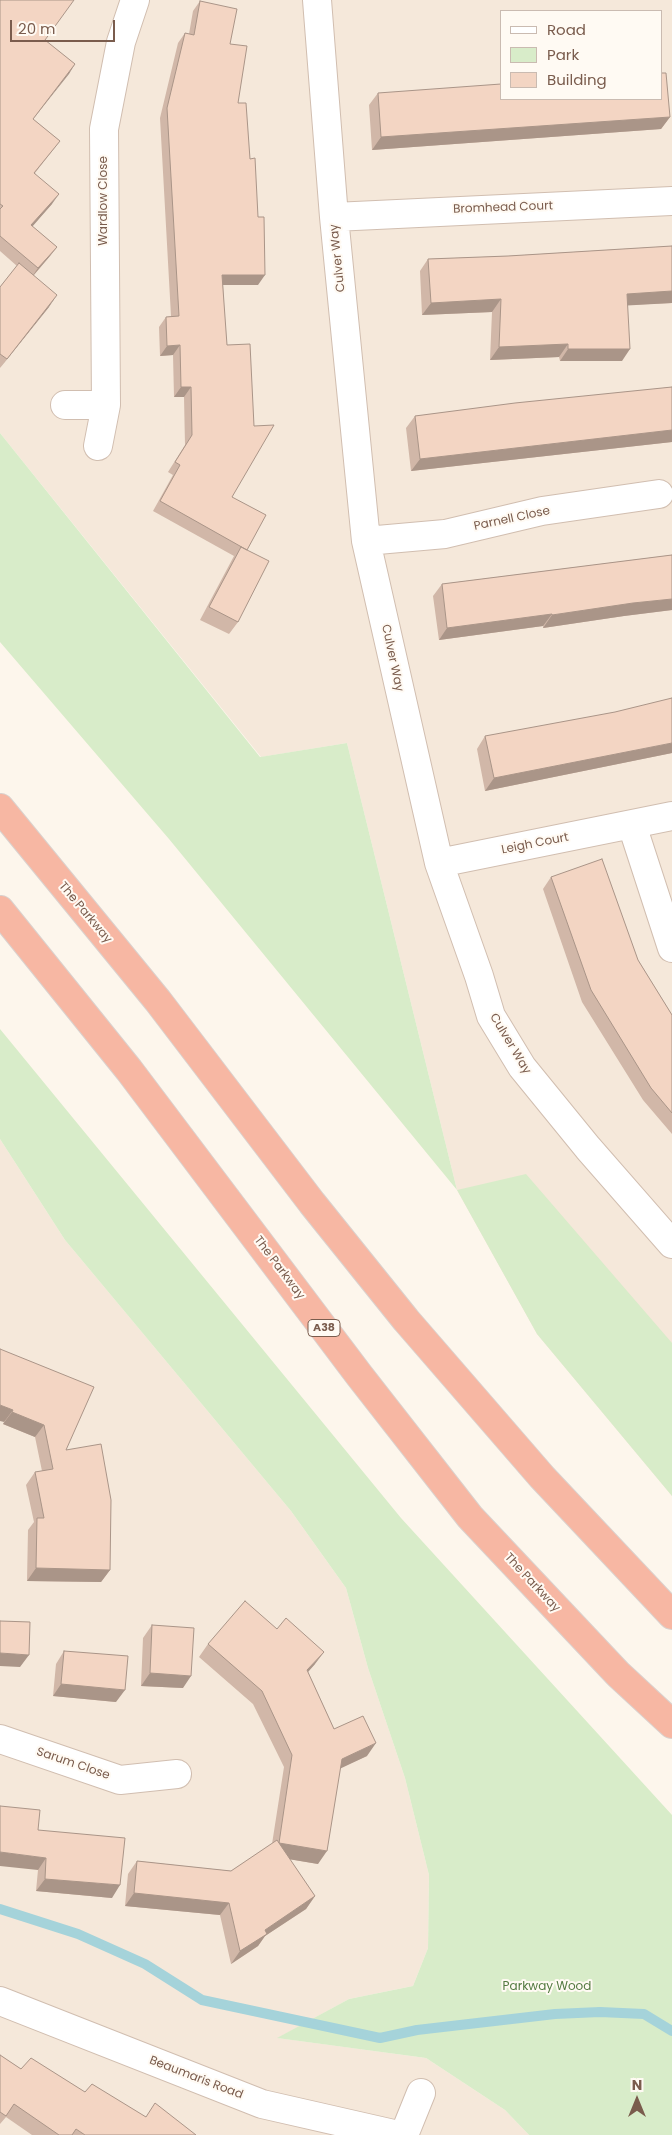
<!DOCTYPE html>
<html>
<head>
<meta charset="utf-8">
<style>
  body { margin:0 }
  #map { position:relative; width:672px; height:2135px; overflow:hidden; background:#fdf6ec; font-family:Poppins,sans-serif }
  canvas { display:block }
  .legend { position:absolute; left:500px; top:10px; width:162px; height:90px; box-sizing:border-box; background:#fffaf3; border:1px solid #cabbb1; margin:0; padding:6px 9px; list-style:none; font-size:15px; color:#7a5c4d }
  .legend li { display:flex; align-items:center; gap:10px; height:25px }
  .legend b { width:25px; border:1px solid #cabbb1 }
  .north { position:absolute; left:612px; top:2075px; width:50px; height:50px; -webkit-text-stroke:4px #fffaf3; paint-order:stroke; rotate:0deg; font-size:14px; font-weight:700; line-height:20px; text-align:center; color:#7a5c4d }
  .north::after { content:''; display:block; margin:auto; width:18px; height:22px; background:#7a5c4d; clip-path:polygon(50% 0,100% 100%,50% 72%,0 100%) }
  .scale { position:absolute; left:10px; top:20px; width:105px; height:22px; box-sizing:border-box; border:2px solid #7a5c4d; border-top:0; padding-left:6px; font-size:15px; line-height:18px; white-space:nowrap; color:#7a5c4d; -webkit-text-stroke:4px #fffaf3; paint-order:stroke }
</style>
</head>
<body>
<div id="map">
<canvas width="672" height="2135"></canvas>
<ul class="legend">
<li><b style="height:6px;background:#fff"></b>Road</li>
<li><b style="height:14px;background:#d8ecc9"></b>Park</li>
<li><b style="height:14px;background:#f3d5c3"></b>Building</li>
</ul>
<div class="north">N</div>
<div class="scale">20 m</div>
</div>
<script>
const ctx = document.querySelector('canvas').getContext('2d');
ctx.lineJoin = 'round';
function fillPath(path, color) { ctx.fillStyle = color; ctx.fill(path, 'evenodd'); }
const poly = rows => new Path2D(rows.map(r => 'M' + r).join(''));
function stroke(path, color, width, dash) { ctx.strokeStyle = color; ctx.lineWidth = width; ctx.lineCap = dash ? 'butt' : 'round'; ctx.setLineDash(dash || []); ctx.stroke(path); }
function label(font, color, halo, rows, align = 'center') {
  ctx.font = font + ' Poppins,sans-serif'; ctx.lineWidth = 4; ctx.setLineDash([]); ctx.textBaseline = 'middle'; ctx.strokeStyle = halo; ctx.fillStyle = color; for (const [text, x, y, turn = 0] of rows) {
    ctx.save(); ctx.translate(x, y); ctx.rotate((+turn || 0) * Math.PI / 180); ctx.textAlign = isNaN(turn) ? turn : align; if (halo) ctx.strokeText(text, 0, 0); ctx.fillText(text, 0, 0); ctx.restore();
  }
}
const residential = poly([
  [0,0,672,0,672,1496,537,1334,457,1190,347,743,261,757,0,433],
  [501,11,661,11,661,99,501,99],
  [0,1139,65,1240,291,1511,346,1588,368,1668,405,1778,429,1875,428,1948,413,1986,349,1999,278,2038,426,2058,505,2110,529,2135,0,2135]
]);
const green = poly([
  [0,433,260,757,347,743,457,1190,526,1174,672,1343,672,1496,537,1334,457,1190,169,839,0,642],
  [0,1029,401,1518,672,1815,672,2135,529,2135,505,2110,426,2058,277,2038,349,1999,413,1986,428,1948,429,1875,405,1778,368,1668,346,1588,291,1511,65,1240,0,1139]
]);
const stream = poly([
  [0,1909,78,1934,145,1964,202,2000,380,2038,417,2030,555,2014,600,2012,644,2014,672,2031]
]);
const street = poly([
  [317,0,334,217,366,541,439,863,479,976,491,1016,522,1067,588,1148,672,1244],
  [334,217,672,201],
  [65,405,106,405],
  [98,446,106,405,104,129,121,42,135,0],
  [366,541,445,534,542,511,659,494],
  [632,825,672,948],
  [439,863,672,816],
  [0,1739,120,1780,177,1774],
  [0,2001,262,2104,398,2135],
  [404,2135,421,2093]
]);
const highway = poly([
  [0,808,158,1001,312,1203,406,1320,542,1477,672,1615],
  [0,910,129,1070,359,1375,470,1517,618,1674,672,1724]
]);
const wall = poly([
  [0,0,45,41,75,64,33,119,60,141,53,150,35,173,52,204,32,226,57,247,50,256,34,275,49,307,0,368,0,287,17,266,0,251],
  [200,1,230,44,258,285,223,285,232,497,247,550,238,622,229,634,200,620,234,556,153,511,173,475,168,472,185,445,184,397,174,397,173,355,160,356,159,327,166,317,171,316,160,118,178,43,185,33,189,34,193,11],
  [378,93,670,117,661,129,372,150,369,105],
  [672,246,672,303,627,305,622,361,560,361,559,357,490,360,492,312,422,315,420,271,428,259,508,256],
  [672,387,672,442,411,471,406,428,415,416],
  [672,555,672,610,624,616,543,628,543,626,439,640,433,596,442,584],
  [485,736,672,753,485,791,477,749],
  [551,877,638,960,672,1015,672,1134,643,1100,582,1002,543,889],
  [0,1349,66,1450,110,1570,101,1582,27,1581,28,1530,34,1522,26,1485,35,1472,42,1471,35,1437,3,1424,4,1422],
  [152,1625,183,1688,141,1686,143,1638],
  [208,1644,315,1664,308,1672,334,1729,367,1756,340,1768,318,1864,289,1859,315,1896,306,1909,265,1936,258,1946,231,1964,220,1915,125,1906,128,1874,137,1861,231,1871,272,1844,284,1767,253,1704,199,1657],
  [64,1651,116,1702,53,1696,56,1664],
  [38,1830,112,1898,36,1891,38,1870],
  [0,2055,21,2069,85,2092,146,2117,196,2135,32,2135,6,2117,0,2124]
]);
const shadedWall = poly([
  [75,64,69,74,26,128,33,119],
  [670,117,661,129,372,150,381,137],
  [59,194,52,204,25,235,31,225],
  [57,247,50,256,31,278,38,268],
  [222,275,265,275,258,285,215,285],
  [672,291,672,303,618,306,627,294],
  [57,295,49,307,0,368,7,359],
  [501,299,492,312,422,315,431,303],
  [568,344,559,357,490,360,499,347],
  [180,345,173,355,160,356,167,346],
  [568,349,630,349,622,361,560,361],
  [181,387,191,387,184,397,174,397],
  [672,430,672,442,411,471,420,459],
  [672,599,672,610,624,616,543,628,552,615,633,603],
  [552,614,543,626,439,640,447,628],
  [672,743,672,753,485,791,494,778],
  [0,1405,13,1410,4,1422,0,1421],
  [12,1412,44,1425,35,1437,3,1424],
  [36,1568,110,1570,101,1582,27,1581],
  [324,1652,315,1664,298,1683,307,1670],
  [0,1653,29,1655,20,1667,0,1666],
  [150,1673,191,1676,183,1688,141,1686],
  [61,1684,125,1690,116,1702,53,1696],
  [376,1743,367,1756,333,1772,342,1759],
  [279,1843,327,1851,318,1864,270,1856],
  [0,1852,46,1858,38,1870,0,1866],
  [45,1879,120,1885,112,1898,36,1891],
  [134,1893,229,1903,220,1915,125,1906],
  [315,1896,306,1909,265,1936,258,1946,231,1964,240,1951,265,1930]
]);
const building = poly([
  [0,0,74,0,45,40,75,64,33,119,60,141,34,173,59,194,31,225,57,247,38,268,0,236,0,209,3,206,0,204,0,0],
  [200,1,237,9,230,44,247,46,238,103,246,103,250,159,255,158,258,217,264,217,265,275,222,275,227,345,250,344,254,426,274,425,232,497,266,515,247,550,160,501,180,465,175,462,192,435,191,387,181,387,180,345,167,346,166,317,179,316,167,108,185,33,194,35,200,1],
  [661,73,666,73,670,117,381,137,378,93,501,84,501,99,661,99,661,73],
  [672,246,672,291,627,294,630,349,568,349,568,344,499,347,501,299,431,303,428,259,508,256,672,246],
  [19,263,57,295,7,359,0,354,0,287,19,263],
  [672,387,672,430,420,459,415,416,515,403,672,387],
  [241,547,269,561,238,622,209,607,241,547],
  [672,555,672,599,633,603,552,615,552,614,447,628,442,584,672,555],
  [672,698,672,743,494,778,485,736,615,712,672,698],
  [602,859,638,960,672,1015,672,1113,651,1088,591,990,551,877,602,859],
  [0,1349,94,1387,66,1450,101,1444,111,1500,110,1570,36,1568,37,1518,44,1518,35,1472,53,1469,44,1425,12,1412,13,1410,0,1405,0,1349],
  [245,1601,277,1629,286,1618,324,1652,307,1670,334,1729,363,1716,376,1743,342,1759,327,1851,279,1843,315,1896,265,1930,267,1934,240,1951,229,1903,134,1893,137,1861,231,1871,277,1840,279,1843,292,1755,262,1691,208,1644,245,1601],
  [0,1621,30,1622,29,1655,0,1653,0,1621],
  [152,1625,194,1628,191,1676,150,1673,152,1625],
  [64,1651,128,1656,125,1690,61,1684,64,1651],
  [0,1806,40,1810,38,1830,125,1838,120,1885,45,1879,46,1858,0,1852,0,1806],
  [0,2055,21,2069,31,2058,85,2092,92,2084,146,2117,155,2103,196,2135,85,2135,76,2129,72,2135,59,2135,14,2104,6,2116,0,2112,0,2055]
]);
const shields = [
  [324,1328,32]
];
const shieldNames = [
  ["A38",324,1328]
];
const streetNames = [
  ["Wardlow Close",104,201,-90],
  ["Bromhead Court",503,208,-2],
  ["Culver Way",338,258,-96],
  ["Parnell Close",512,519,-12],
  ["Culver Way",392,658,78],
  ["Leigh Court",535,844,-11],
  ["The Parkway",85,913,50],
  ["Culver Way",510,1044,59],
  ["The Parkway",279,1268,53],
  ["The Parkway",532,1583,47],
  ["Sarum Close",73,1764,19],
  ["Beaumaris Road",196,2078,21]
];
const parkNames = [
  ["Parkway Wood",547,1987]
];
fillPath(residential, '#f5e8da');
fillPath(green, '#d8ecc9');
stroke(stream, '#a5d3da', 10);
stroke(street, '#d1beb0', 30);
stroke(highway, '#dad1cd', 30);
stroke(street, '#fff', 28);
stroke(highway, '#f7b7a3', 28);
fillPath(wall, '#d1b7a8');
fillPath(shadedWall, '#aa9588');
fillPath(building, '#f3d5c3');
stroke(building, '#aa9588', 1);
for (const [x, y, w] of shields) { const box = new Path2D(); box.roundRect(x - w / 2, y - 8.5, w, 17, 4); ctx.fillStyle = '#fffaf3'; ctx.fill(box); stroke(box, '#7a5c4d', 1); }
label('bold 11px', '#7a5c4d', null, shieldNames);
label('12px', '#7a5c4d', '#fffaf3', streetNames);
label('12px', '#537a41', '#fffaf3', parkNames);
</script>
</body>
</html>
